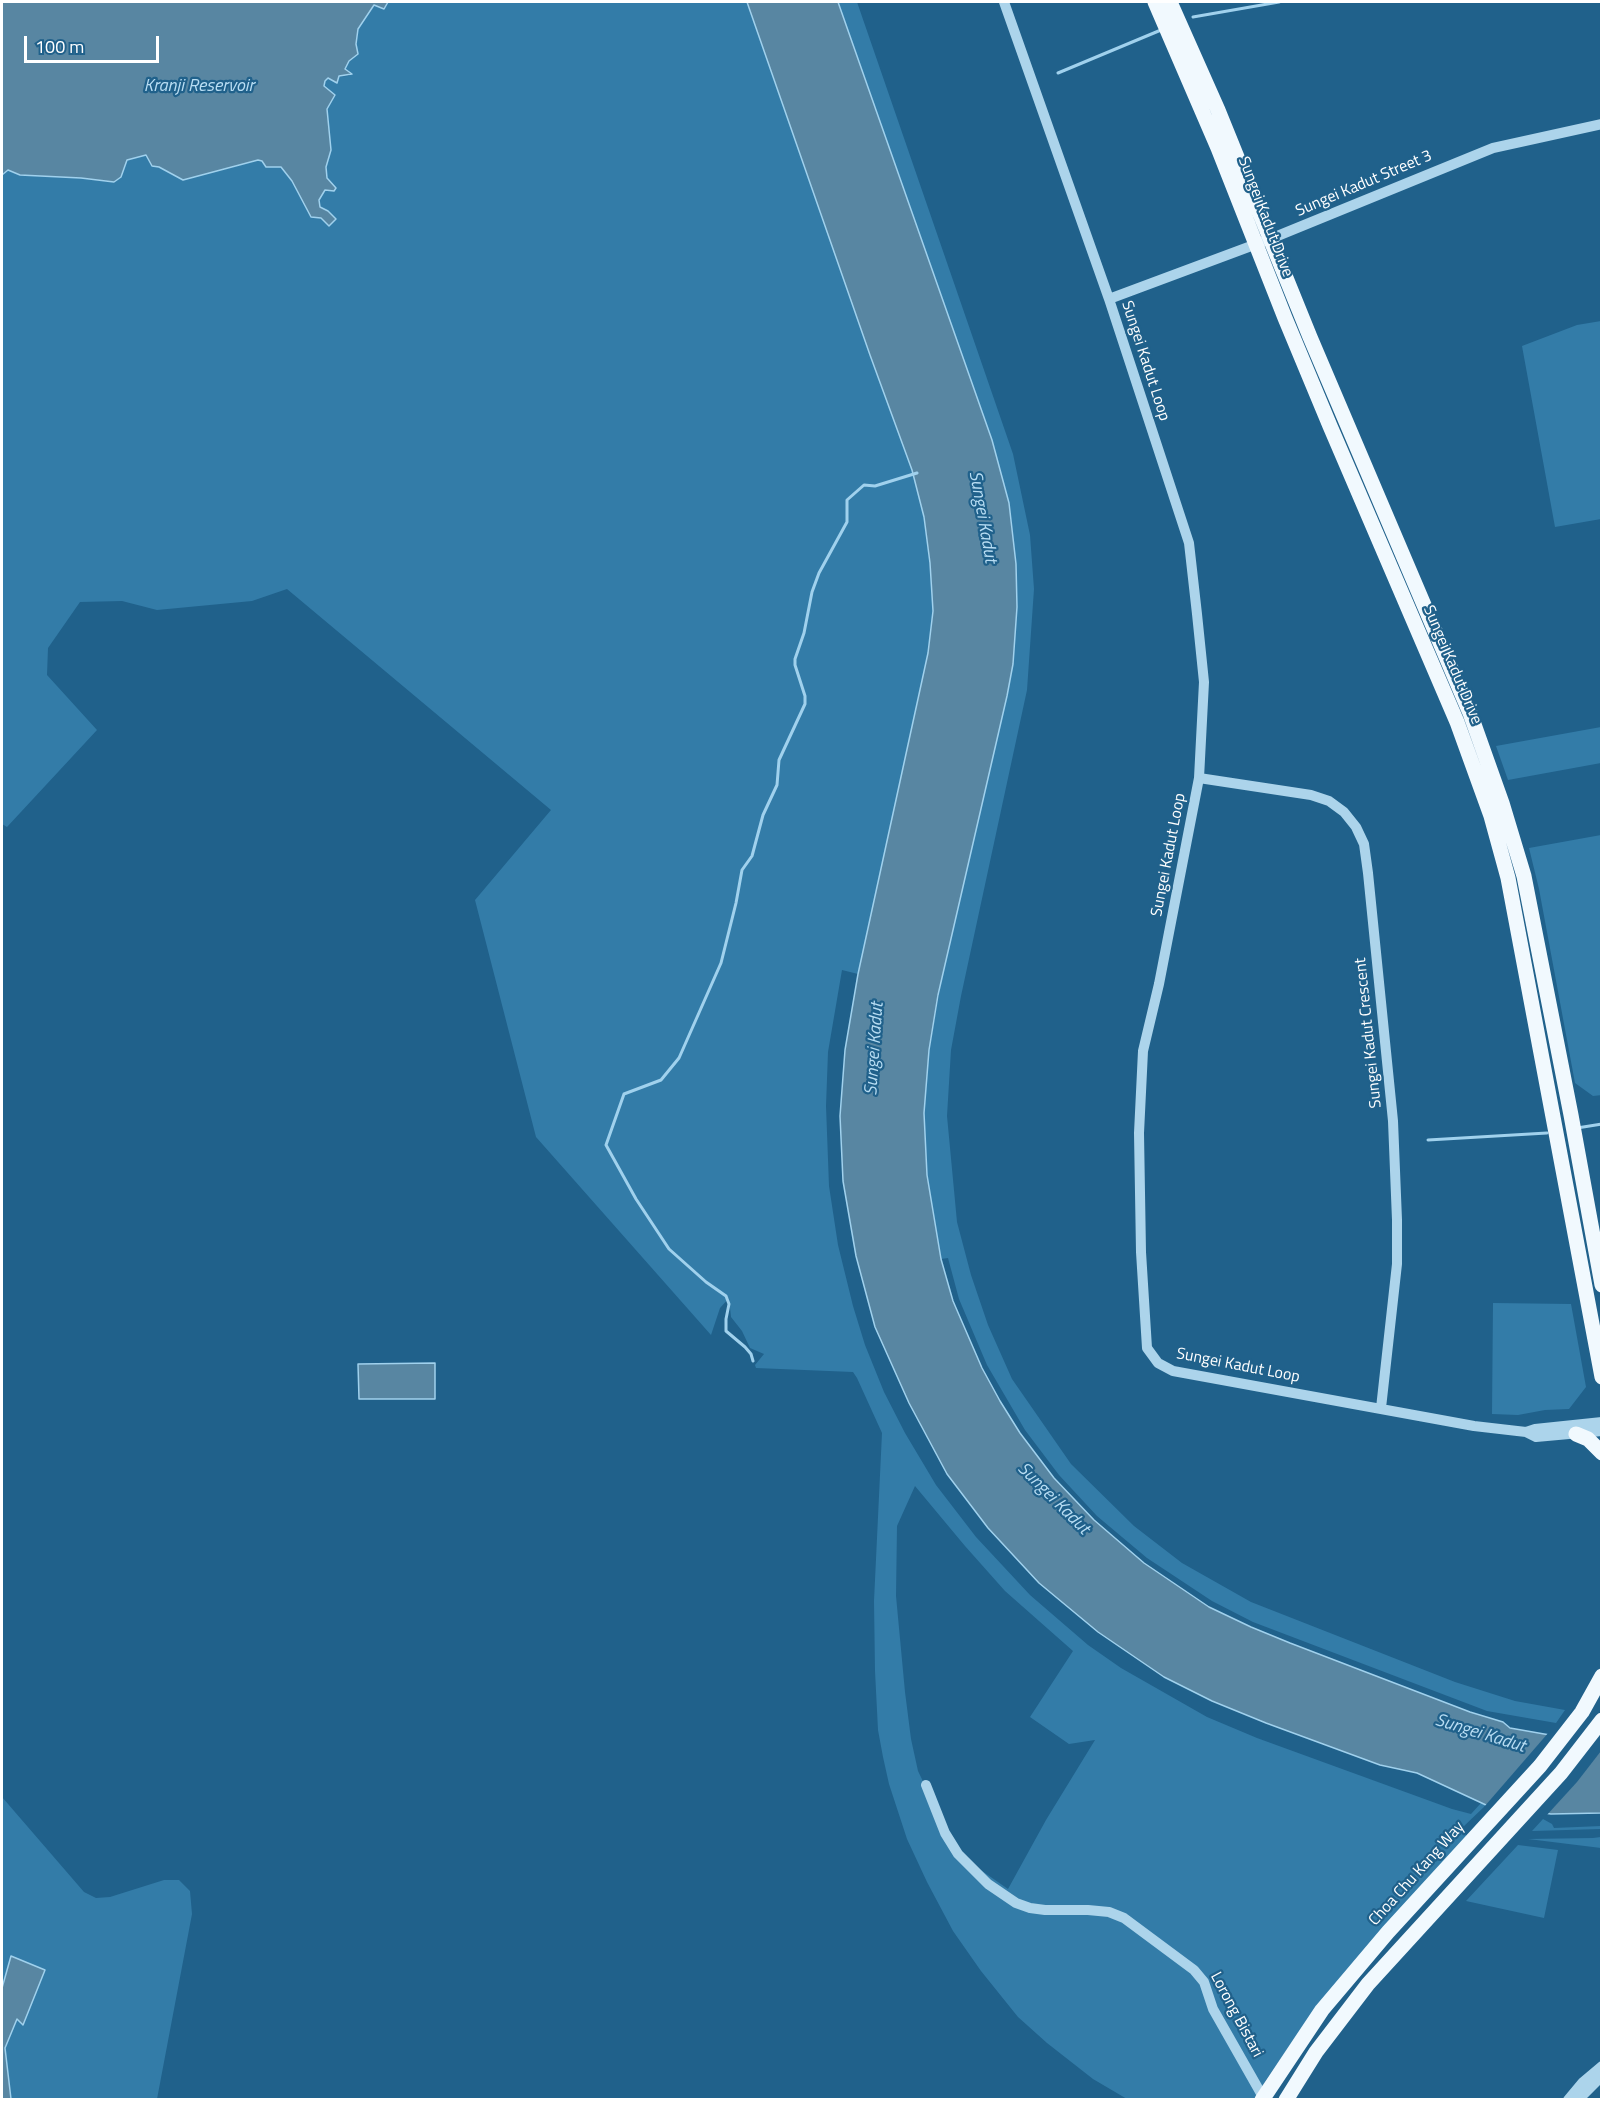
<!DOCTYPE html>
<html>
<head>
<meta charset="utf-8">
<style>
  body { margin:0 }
  #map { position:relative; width:1603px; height:2101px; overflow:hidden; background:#20618b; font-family:"Titillium Web",sans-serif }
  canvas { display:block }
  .frame { position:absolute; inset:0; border:3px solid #fff; pointer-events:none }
  .scale { position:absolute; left:24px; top:36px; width:135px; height:27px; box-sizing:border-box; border:3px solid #fff; border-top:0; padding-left:8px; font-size:18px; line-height:21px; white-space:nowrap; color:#fff; -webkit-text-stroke:4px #20618b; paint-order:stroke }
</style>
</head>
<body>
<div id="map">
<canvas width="1603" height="2101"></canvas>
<div class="frame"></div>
<div class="scale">100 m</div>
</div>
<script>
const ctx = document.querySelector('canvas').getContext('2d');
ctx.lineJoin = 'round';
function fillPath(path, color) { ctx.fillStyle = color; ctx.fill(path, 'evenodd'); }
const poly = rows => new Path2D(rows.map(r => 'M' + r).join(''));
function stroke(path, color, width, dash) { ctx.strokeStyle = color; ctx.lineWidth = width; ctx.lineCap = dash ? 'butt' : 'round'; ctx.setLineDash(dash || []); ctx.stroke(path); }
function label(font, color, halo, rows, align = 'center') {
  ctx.font = font + ' "Titillium Web",sans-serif'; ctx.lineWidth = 4.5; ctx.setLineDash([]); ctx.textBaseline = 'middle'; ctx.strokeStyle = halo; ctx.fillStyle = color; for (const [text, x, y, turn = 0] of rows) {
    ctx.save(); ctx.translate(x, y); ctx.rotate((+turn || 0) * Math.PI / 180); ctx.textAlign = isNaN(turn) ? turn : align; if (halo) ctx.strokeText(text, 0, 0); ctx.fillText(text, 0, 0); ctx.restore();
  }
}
const green = poly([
  [388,2,747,2,870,355,912,470,924,517,930,564,933,611,928,653,858,974,842,970,828,1052,826,1106,829,1186,838,1245,853,1306,865,1345,884,1392,905,1433,936,1485,976,1537,1030,1595,1088,1645,1121,1668,1207,1717,1257,1738,1452,1809,1471,1814,1481,1803,1486,1805,1463,1827,1466,1830,1466,1837,1343,1974,1292,2042,1266,2080,1255,2099,1127,2099,1093,2079,1047,2043,1018,2017,981,1971,953,1931,927,1882,907,1839,889,1784,883,1757,878,1730,875,1671,874,1601,882,1433,857,1378,853,1372,756,1368,755,1365,764,1354,750,1348,742,1331,731,1317,729,1298,720,1308,711,1335,536,1137,475,900,551,810,287,589,252,601,157,610,122,601,80,602,48,648,47,675,97,730,7,827,2,824,2,175,8,170,20,175,81,178,114,182,121,177,127,160,146,155,152,163,222,170,258,160,262,161,266,167,281,167,292,181,311,217,328,211,320,207,319,200,325,190,326,167,331,150,327,109,335,95,324,86,325,81,328,77,349,76,351,74,345,69,356,44,358,29,374,5,384,8],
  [915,1486,965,1546,1005,1591,1073,1651,1030,1717,1069,1744,1095,1740,1046,1820,1008,1889,972,1864,950,1837,918,1771,911,1739,905,1692,896,1596,897,1526],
  [838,2,857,2,1013,454,1030,535,1034,589,1027,690,961,996,951,1050,947,1116,957,1222,971,1275,988,1325,1012,1379,1071,1464,1134,1526,1182,1563,1251,1602,1455,1682,1515,1701,1565,1710,1556,1723,1487,1711,1253,1622,1212,1601,1147,1558,1097,1516,1059,1475,1025,1430,987,1365,959,1299,948,1258,941,1259,927,1175,924,1113,929,1050,1016,564,1009,503,992,440],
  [1601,321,1601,519,1555,527,1522,346,1577,325],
  [1601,727,1601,763,1508,780,1496,746],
  [1601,835,1602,1095,1593,1096,1575,1083,1539,889,1529,848],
  [1493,1303,1571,1304,1586,1387,1569,1409,1545,1410,1518,1415,1492,1414],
  [2,1797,84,1892,96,1898,110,1897,164,1880,179,1880,190,1891,192,1914,157,2099,11,2099,5,2048,17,2018,22,2025,11,1956,2,1988],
  [1543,1819,1552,1824,1554,1828,1601,1826,1601,1829,1532,1831],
  [1601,1837,1601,1848,1528,1839,1593,1838],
  [1518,1845,1558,1850,1544,1918,1466,1901]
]);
const water = poly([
  [2,2,388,2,384,9,374,5,358,29,356,44,358,54,349,61,345,69,352,74,339,76,337,83,328,78,325,81,324,86,335,95,327,109,331,150,326,167,327,178,336,188,334,191,325,190,319,200,320,207,328,211,336,219,329,226,321,218,311,217,292,181,281,167,266,167,262,161,258,160,183,180,159,167,152,166,146,155,127,160,121,177,114,182,81,178,20,175,8,170,2,175,2,2],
  [747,2,838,2,992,440,1009,503,1016,564,1017,607,1013,664,1007,696,938,995,929,1050,924,1113,927,1175,941,1259,953,1301,982,1368,1000,1401,1020,1433,1054,1478,1094,1520,1144,1563,1209,1607,1251,1627,1290,1643,1470,1712,1503,1722,1510,1728,1601,1744,1601,1813,1551,1814,1486,1805,1417,1773,1380,1765,1266,1723,1212,1701,1164,1677,1098,1632,1039,1583,988,1528,947,1474,909,1403,875,1327,856,1256,843,1181,840,1116,845,1050,858,974,928,653,933,611,930,563,924,517,912,470,870,355,747,2],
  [435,1363,435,1399,359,1399,358,1364,435,1363],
  [11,1956,45,1970,23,2025,17,2019,5,2048,11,2099,2,2099,2,1988,11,1956]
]);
const pier = poly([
  [1549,1732,1602,1741,1601,1751,1577,1782,1546,1816,1484,1807]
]);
const stream = poly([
  [1193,17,1279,2],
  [1058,73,1161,30],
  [1577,1128,1602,1124],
  [1428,1140,1547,1133],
  [753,1361,751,1354,745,1347,726,1331,726,1319,729,1304,726,1296,706,1282,669,1249,636,1199,606,1145,624,1094,661,1080,679,1058,721,963,736,903,742,870,752,856,763,815,777,785,779,760,805,704,805,696,795,665,795,659,804,633,812,592,819,573,847,522,847,500,864,485,875,486,917,473]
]);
const minor = poly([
  [1004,2,1109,299,1189,543,1197,614,1204,682,1199,778,1159,984,1143,1051,1139,1133,1141,1252,1147,1348,1158,1363,1173,1371,1474,1426,1526,1432,1536,1437,1602,1431],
  [1109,299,1270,239,1493,148,1602,124],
  [1199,778,1311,795,1329,801,1344,812,1356,827,1364,844,1368,873,1393,1121,1397,1220,1397,1264,1381,1408],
  [1526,1432,1535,1429,1602,1422],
  [926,1785,945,1833,958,1854,988,1884,1016,1903,1030,1908,1045,1910,1088,1910,1109,1912,1124,1918,1194,1970,1204,1982,1213,2009,1263,2097],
  [1568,2100,1583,2082,1602,2066],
  [1578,2100,1602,2076]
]);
const major = poly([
  [1155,2,1218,148,1285,318,1330,426,1457,722,1491,816,1508,878,1602,1377],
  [1170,2,1218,110,1310,337,1470,713,1502,803,1524,876,1571,1115,1602,1285],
  [1576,1434,1588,1439,1602,1453],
  [1262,2100,1322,2010,1388,1932,1540,1766,1582,1712,1602,1676],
  [1286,2100,1316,2052,1368,1984,1561,1773,1602,1720]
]);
const streetNames = [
  ["Sungei Kadut Street 3",1364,184,-23],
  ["Sungei Kadut Drive",1265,217,69],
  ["Sungei Kadut Loop",1145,361,72],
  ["Sungei Kadut Drive",1452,665,67],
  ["Sungei Kadut Loop",1169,855,-79],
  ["Sungei Kadut Crescent",1369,1033,-96],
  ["Sungei Kadut Loop",1238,1366,11],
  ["Choa Chu Kang Way",1417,1874,-48],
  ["Lorong Bistari",1236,2015,62]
];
const waterNames = [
  ["Kranji Reservoir",199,87],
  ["Sungei Kadut",982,517,80],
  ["Sungei Kadut",875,1049,-86],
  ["Sungei Kadut",1053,1499,45],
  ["Sungei Kadut",1480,1734,17]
];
fillPath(green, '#337ca8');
fillPath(water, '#5886a2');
stroke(water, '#a0d1ed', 1.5);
fillPath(pier, '#20618b');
stroke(stream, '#a0d1ed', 3);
stroke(minor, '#acd4eb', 10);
stroke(major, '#f1f9fe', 15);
label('16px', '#fff', '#20618b', streetNames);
label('italic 18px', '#b8ddf3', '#20618b', waterNames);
</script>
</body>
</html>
